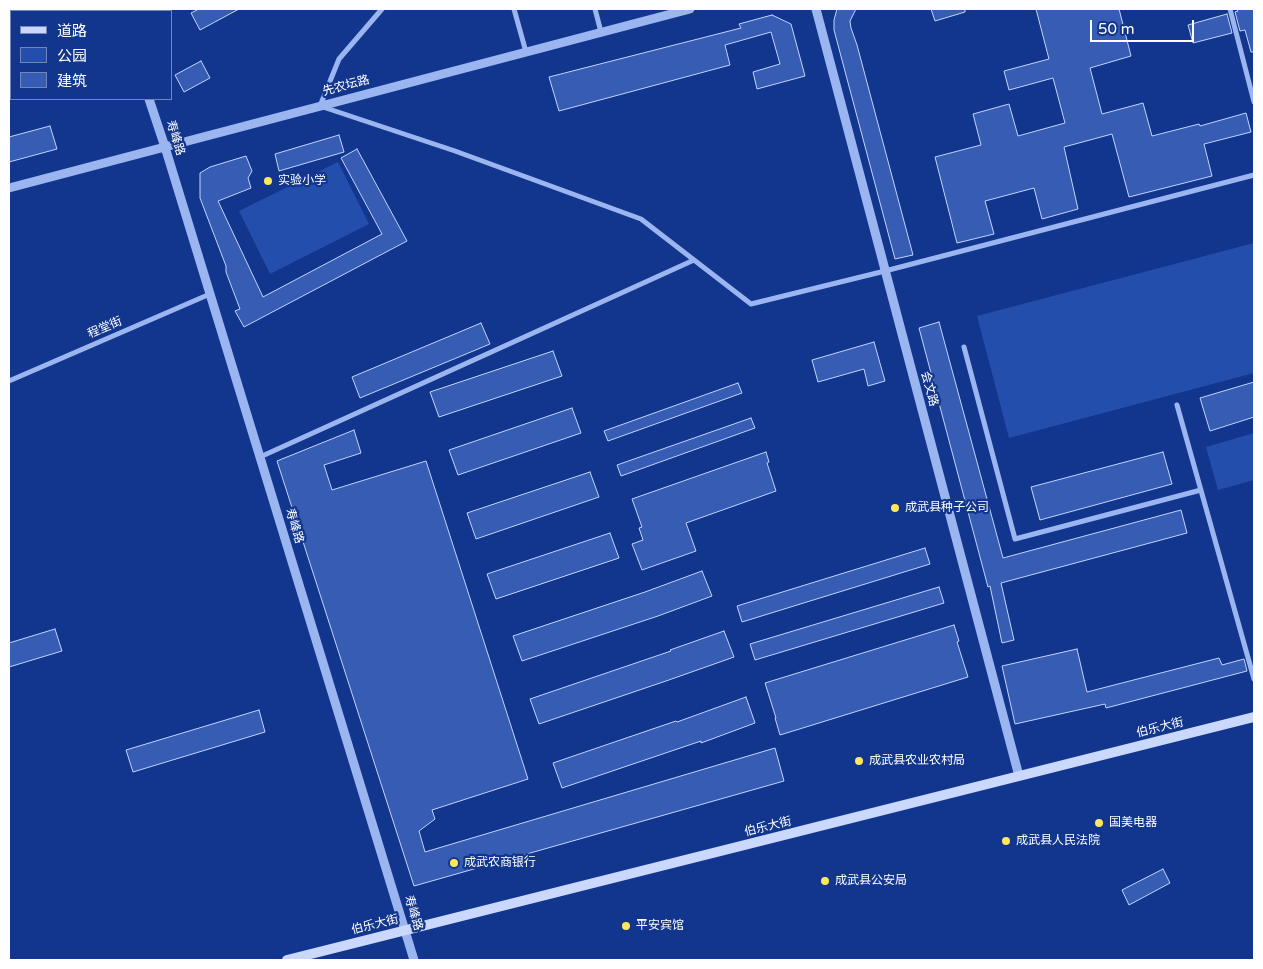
<!DOCTYPE html>
<html>
<head>
<meta charset="utf-8">
<style>
  body { margin:0 }
  #map { position:relative; width:1263px; height:969px; overflow:hidden; background:#12368d; font-family:"Varela Round","Noto Sans SC",sans-serif }
  canvas { display:block }
  .frame { position:absolute; inset:0; border:10px solid #fff; pointer-events:none }
  .legend { position:absolute; left:10px; top:10px; width:162px; height:90px; box-sizing:border-box; background:#12368d; border:1px solid #7186bb; margin:0; padding:6px 9px; list-style:none; font-size:15px; color:#fff }
  .legend li { display:flex; align-items:center; gap:10px; height:25px }
  .legend b { width:25px; border:1px solid #7186bb }
  .scale { position:absolute; left:1090px; top:20px; width:104px; height:22px; box-sizing:border-box; border:2px solid #fff; border-top:0; padding-left:6px; font-size:15px; line-height:18px; white-space:nowrap; color:#fff; -webkit-text-stroke:4px #12368d; paint-order:stroke }
</style>
</head>
<body>
<div id="map">
<canvas width="1263" height="969"></canvas>
<div class="frame"></div>
<ul class="legend">
<li><b style="height:6px;background:#c9d8fc"></b>道路</li>
<li><b style="height:14px;background:#244eac"></b>公园</li>
<li><b style="height:14px;background:#365cb4"></b>建筑</li>
</ul>
<div class="scale">50 m</div>
</div>
<script>
const ctx = document.querySelector('canvas').getContext('2d');
ctx.lineJoin = 'round';
function fillPath(path, color) { ctx.fillStyle = color; ctx.fill(path, 'evenodd'); }
const poly = rows => new Path2D(rows.map(r => 'M' + r).join(''));
function stroke(path, color, width, dash) { ctx.strokeStyle = color; ctx.lineWidth = width; ctx.lineCap = dash ? 'butt' : 'round'; ctx.setLineDash(dash || []); ctx.stroke(path); }
function label(font, color, halo, rows, align = 'center') {
  ctx.font = font + ' "Varela Round","Noto Sans SC",sans-serif'; ctx.lineWidth = 4.5; ctx.setLineDash([]); ctx.textBaseline = 'middle'; ctx.strokeStyle = halo; ctx.fillStyle = color; for (const [text, x, y, turn = 0] of rows) {
    ctx.save(); ctx.translate(x, y); ctx.rotate((+turn || 0) * Math.PI / 180); ctx.textAlign = isNaN(turn) ? turn : align; if (halo) ctx.strokeText(text, 0, 0); ctx.fillText(text, 0, 0); ctx.restore();
  }
}
const green = poly([
  [338,162,369,224,270,274,239,211],
  [1254,243,1254,373,1009,438,977,316],
  [1254,433,1254,480,1218,490,1206,447]
]);
const building = poly([
  [199,9,239,9,200,30,191,13,199,9],
  [837,9,856,9,850,21,851,28,857,45,913,255,895,259,834,30,834,20,837,9],
  [931,9,965,9,965,12,935,21,931,9],
  [1036,9,1119,9,1131,56,1090,68,1102,114,1143,103,1152,136,1199,124,1200,126,1246,113,1251,132,1204,144,1212,176,1129,197,1112,134,1064,147,1078,209,1042,219,1034,188,985,201,994,234,957,243,935,157,981,145,973,114,1009,104,1018,136,1065,123,1053,78,1009,90,1004,71,1049,59,1036,9],
  [1237,9,1254,9,1254,52,1251,52,1245,30,1240,31,1235,12,1238,11,1237,9],
  [1227,14,1232,33,1193,43,1188,25,1227,14],
  [772,15,791,24,805,76,757,89,753,72,780,64,771,32,725,45,730,65,559,111,549,77,741,28,739,24,772,15],
  [201,61,210,78,184,92,175,75,201,61],
  [50,126,57,149,9,162,9,137,50,126],
  [339,135,344,152,279,171,275,154,339,135],
  [357,149,407,241,244,327,235,311,240,309,226,272,226,266,200,198,200,173,210,167,246,156,252,171,248,178,251,188,218,201,263,297,382,234,341,158,357,149],
  [939,322,1003,558,1181,510,1187,533,1001,583,1014,640,1002,643,990,586,988,587,919,328,939,322],
  [481,323,490,344,360,398,352,377,481,323],
  [874,342,885,381,868,386,864,369,818,382,812,360,874,342],
  [553,351,562,376,439,417,430,392,553,351],
  [1254,382,1254,417,1210,431,1200,398,1254,382],
  [738,383,742,393,608,441,604,431,738,383],
  [572,408,581,433,458,475,449,450,572,408],
  [751,418,755,428,621,476,617,465,751,418],
  [354,430,361,453,324,465,332,490,426,461,528,779,432,810,435,819,419,831,425,852,775,748,784,781,414,886,277,461,354,430],
  [766,452,769,462,767,463,776,491,686,523,696,551,642,570,632,544,643,540,639,528,642,527,632,499,766,452],
  [1163,452,1172,484,1040,520,1031,487,1163,452],
  [590,472,599,497,476,539,467,513,590,472],
  [610,533,619,558,496,599,487,574,610,533],
  [925,548,930,564,742,622,737,606,925,548],
  [702,571,712,596,658,616,522,661,513,636,645,592,702,571],
  [939,587,944,603,755,660,750,644,939,587],
  [954,625,959,641,957,642,968,677,780,735,775,718,776,718,765,683,954,625],
  [55,629,62,651,9,667,9,643,55,629],
  [724,631,734,657,666,681,539,724,530,699,671,651,670,650,724,631],
  [1077,649,1087,692,1219,658,1222,665,1244,659,1247,671,1106,708,1105,704,1015,724,1002,666,1077,649],
  [746,697,755,723,701,743,701,741,562,788,553,763,676,721,677,722,746,697],
  [259,710,265,732,133,772,126,750,259,710],
  [1163,869,1170,883,1129,905,1122,890,1163,869]
]);
const minor = poly([
  [382,9,339,59,320,106,455,151,641,219,751,304,885,271,1254,175],
  [514,9,526,52],
  [595,9,601,32],
  [1230,9,1254,102],
  [964,347,1015,539,1201,490],
  [9,381,210,294],
  [1177,405,1254,679],
  [260,457,694,260]
]);
const tertiary = poly([
  [120,9,120,11],
  [816,9,1019,776],
  [149,99,165,147,414,960],
  [9,188,690,9]
]);
const secondary = poly([
  [287,960,1254,717]
]);
const markers = [
  [268,181,5,"#ffe75b"],
  [895,508,5,"#ffe75b"],
  [859,761,5,"#ffe75b"],
  [1099,823,5,"#ffe75b"],
  [1006,841,5,"#ffe75b"],
  [454,863,5,"#ffe75b"],
  [825,881,5,"#ffe75b"],
  [626,926,5,"#ffe75b"]
];
const streetNames = [
  ["先农坛路",346,86,-15],
  ["寿峰路",175,138,72],
  ["程堂街",105,328,-23],
  ["会文路",929,389,75],
  ["寿峰路",294,526,73],
  ["伯乐大街",1160,728,-14],
  ["伯乐大街",768,827,-14],
  ["寿峰路",413,913,73],
  ["伯乐大街",375,925,-14]
];
const poiNames = [
  ["实验小学",278,181],
  ["成武县种子公司",905,508],
  ["成武县农业农村局",869,761],
  ["国美电器",1109,823],
  ["成武县人民法院",1016,841],
  ["成武农商银行",464,863],
  ["成武县公安局",835,881],
  ["平安宾馆",636,926]
];
fillPath(green, '#244eac');
fillPath(building, '#365cb4');
stroke(building, '#c2d4fc', 1);
stroke(minor, '#9bb5f1', 5);
stroke(tertiary, '#9bb5f1', 9);
stroke(secondary, '#c9d8fc', 10);
for (const [x, y, r, color] of markers) { const dot = new Path2D(); dot.arc(x, y, r, 0, 2 * Math.PI); ctx.fillStyle = color; ctx.fill(dot); stroke(dot, '#12368d', 2); }
label('12px', '#fff', '#12368d', streetNames);
label('12px', '#fff', '#12368d', poiNames, 'left');
</script>
</body>
</html>
